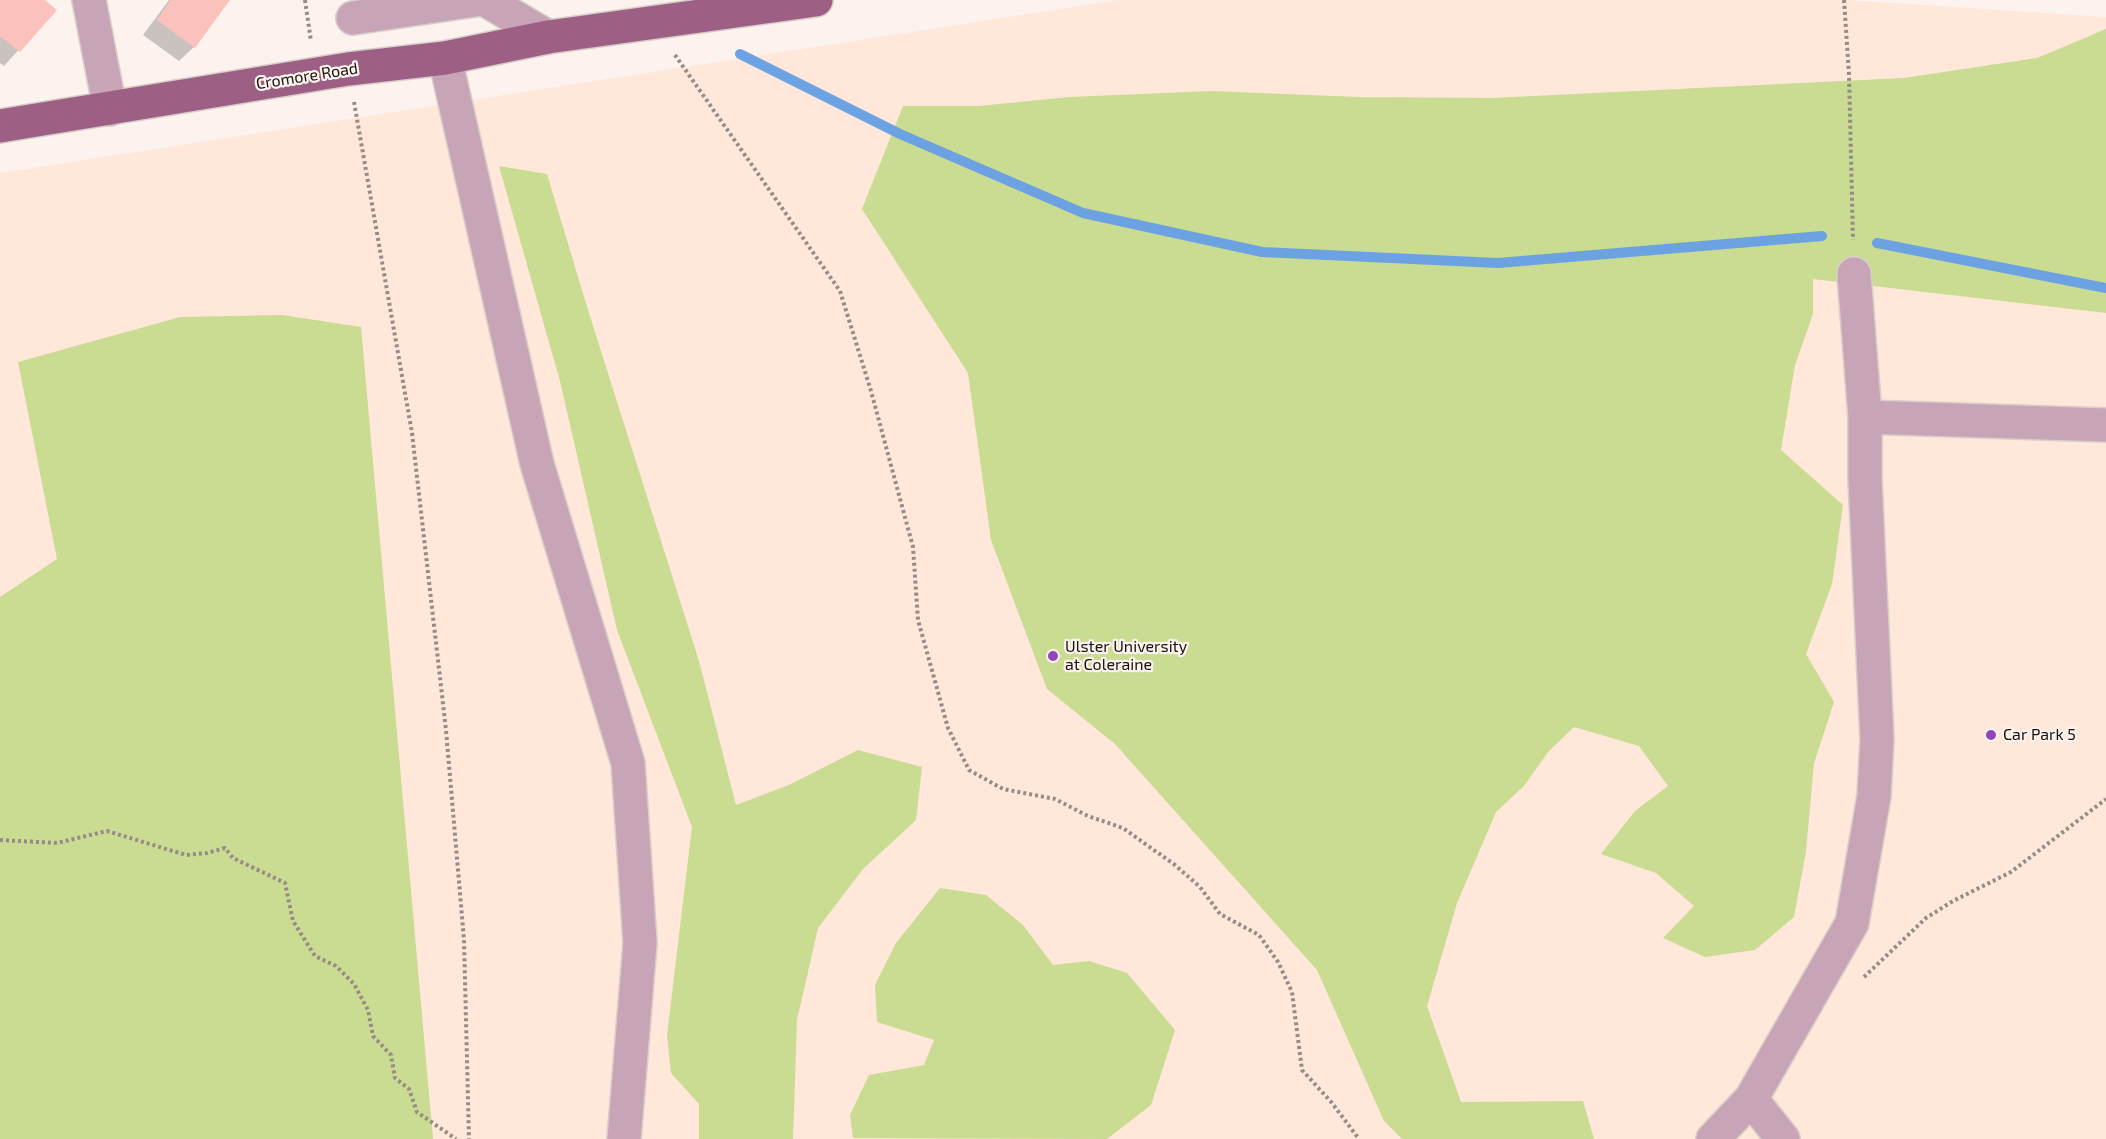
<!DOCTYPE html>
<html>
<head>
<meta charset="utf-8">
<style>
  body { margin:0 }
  canvas { display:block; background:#fcf3ee }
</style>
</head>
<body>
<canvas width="2106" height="1139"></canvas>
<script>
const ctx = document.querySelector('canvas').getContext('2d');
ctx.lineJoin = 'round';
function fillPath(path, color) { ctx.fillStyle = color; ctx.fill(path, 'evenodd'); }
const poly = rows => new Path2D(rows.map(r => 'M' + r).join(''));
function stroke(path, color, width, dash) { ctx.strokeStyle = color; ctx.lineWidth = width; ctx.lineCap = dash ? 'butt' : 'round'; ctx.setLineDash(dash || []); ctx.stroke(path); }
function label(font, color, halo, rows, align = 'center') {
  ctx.font = font + ' "Exo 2",sans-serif'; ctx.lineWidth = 4.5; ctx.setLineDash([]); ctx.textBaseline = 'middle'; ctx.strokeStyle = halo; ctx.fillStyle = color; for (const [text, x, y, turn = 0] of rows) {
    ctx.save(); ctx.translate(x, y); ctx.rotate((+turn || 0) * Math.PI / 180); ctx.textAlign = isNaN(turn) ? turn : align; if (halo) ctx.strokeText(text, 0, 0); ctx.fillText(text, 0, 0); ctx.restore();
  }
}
const built = poly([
  [1118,0,1848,0,2106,17,2106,1139,0,1139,0,173]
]);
const green = poly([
  [2106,29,2106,313,1813,279,1813,314,1795,365,1781,450,1843,505,1832,584,1806,654,1834,702,1814,763,1806,851,1794,917,1755,950,1705,957,1663,938,1694,906,1656,873,1601,854,1635,811,1668,786,1639,746,1574,727,1548,752,1524,786,1496,812,1457,903,1427,1006,1461,1102,1583,1101,1594,1139,1402,1139,1384,1121,1317,970,1115,744,1047,689,991,540,968,373,862,209,903,106,979,106,1069,97,1212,91,1358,97,1492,98,1904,78,2037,58],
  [499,166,547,174,588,310,699,661,736,805,789,785,858,750,922,767,916,820,863,869,818,928,797,1020,793,1139,699,1139,699,1104,671,1073,667,1035,692,827,617,630,560,381],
  [282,315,361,327,433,1139,0,1139,0,597,57,559,18,362,180,317],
  [940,888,986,895,1023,925,1053,965,1089,961,1127,973,1175,1030,1151,1105,1107,1139,853,1138,850,1115,869,1075,924,1065,934,1040,877,1022,875,985,896,943]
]);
const shadow = poly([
  [0,0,43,0,55,10,4,66,0,63],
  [169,0,228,0,194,47,179,61,143,35]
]);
const stream = poly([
  [740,54,900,134,1083,213,1262,252,1498,263,1822,236],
  [1877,243,2106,288]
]);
const building = poly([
  [0,0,45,0,57,10,20,52,0,36],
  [171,0,230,0,195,48,157,20]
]);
const path = poly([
  [305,0,311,41],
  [1844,0,1849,74,1853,240],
  [675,55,840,291,871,391,913,547,918,620,948,728,969,770,1003,789,1055,799,1088,816,1123,828,1175,865,1200,887,1220,914,1259,935,1278,962,1292,992,1302,1070,1332,1103,1359,1139],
  [354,102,412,433,446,730,464,940,469,1139],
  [0,840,57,843,107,831,186,855,207,853,225,848,233,858,285,883,293,921,315,956,336,966,354,984,368,1010,373,1036,391,1055,395,1078,409,1089,417,1112,456,1139],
  [1864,977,1926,918,1953,901,2011,872,2106,799]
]);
const minor = poly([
  [89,0,110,109],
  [486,0,548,37],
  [353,18,475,0],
  [445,58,537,464,628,763,640,943,624,1139],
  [1854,274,1865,417],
  [1751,1099,1783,1139],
  [1713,1139,1751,1099,1852,923,1874,796,1877,739,1865,479,1865,417,2106,425]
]);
const major = poly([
  [0,126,348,69,445,58,548,37,816,0]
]);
const markers = [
  [1053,656,6,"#9346b7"],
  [1991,735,6,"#9346b7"]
];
const streetNames = [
  ["Cromore Road",307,76,-9]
];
const poiNames = [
  ["Ulster University",1065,647],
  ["at Coleraine",1065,665],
  ["Car Park 5",2003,735]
];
fillPath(built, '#ffe7d9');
fillPath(green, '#cadb92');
fillPath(shadow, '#0003');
stroke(stream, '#6da2e2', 10);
fillPath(building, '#fbc2bd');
stroke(minor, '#d8cfca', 36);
stroke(major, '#d8cfca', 36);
stroke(path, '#958c87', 4, [3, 3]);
stroke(minor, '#c8a4b7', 33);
stroke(major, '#9d5f83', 33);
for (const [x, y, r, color] of markers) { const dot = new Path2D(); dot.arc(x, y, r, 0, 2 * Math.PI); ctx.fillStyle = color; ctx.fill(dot); stroke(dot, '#fcf3ee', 2); }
label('16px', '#18110c', '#fcf3ee', streetNames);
label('16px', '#18110c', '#fcf3ee', poiNames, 'left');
</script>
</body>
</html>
